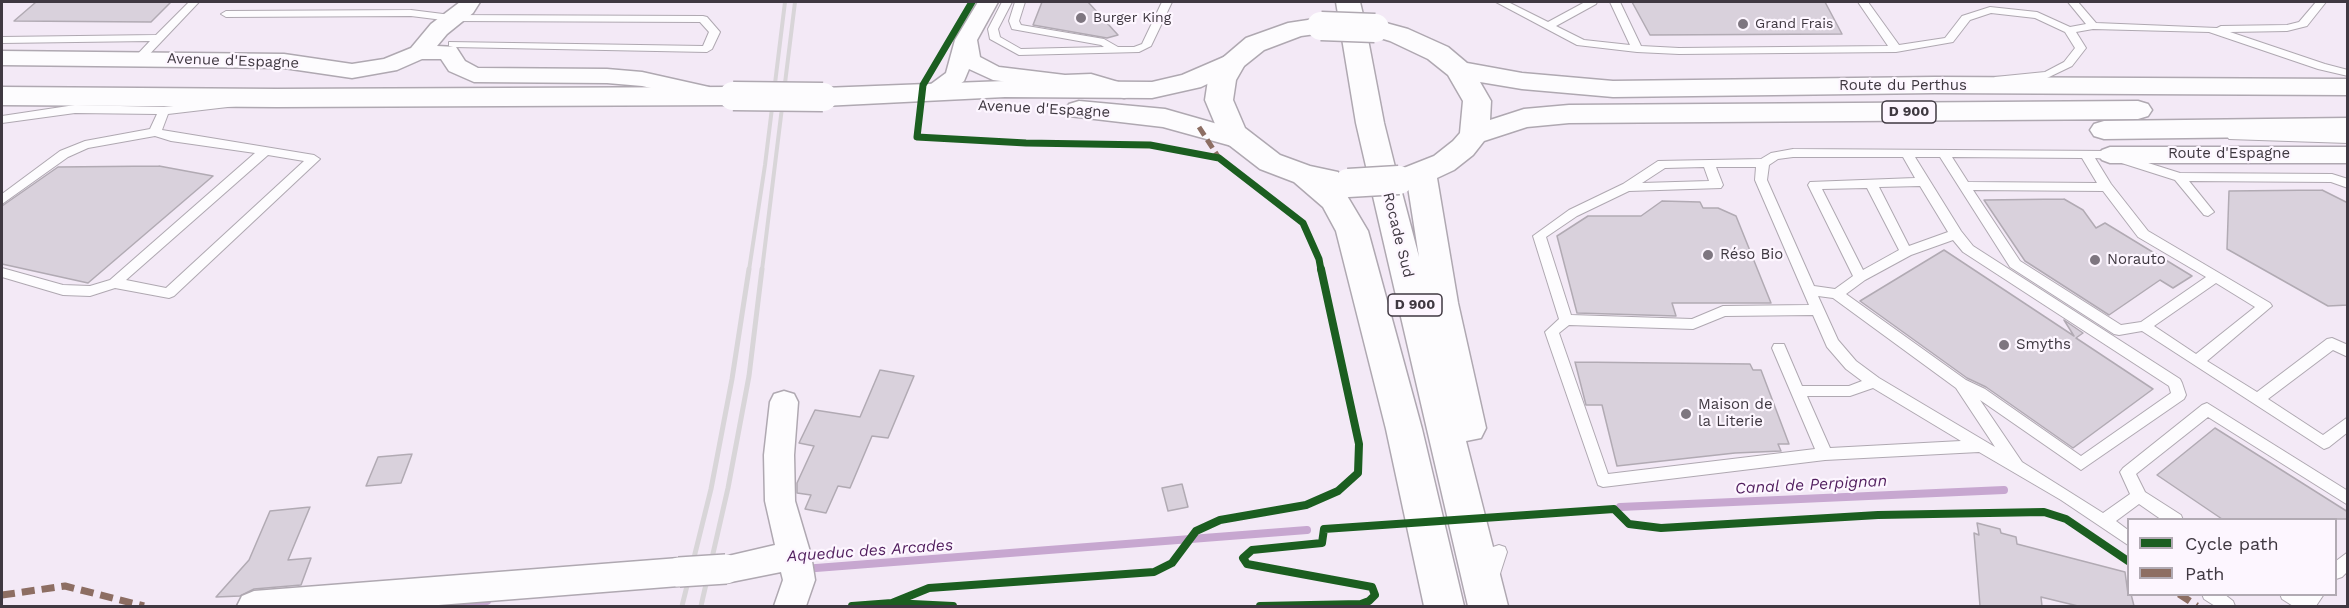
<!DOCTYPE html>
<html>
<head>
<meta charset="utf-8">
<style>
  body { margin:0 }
  #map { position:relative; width:2349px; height:608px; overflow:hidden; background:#f3e9f6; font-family:"Work Sans",sans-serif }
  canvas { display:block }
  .frame { position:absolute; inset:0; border:3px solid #3f3841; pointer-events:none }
  .legend { position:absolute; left:2127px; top:518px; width:210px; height:78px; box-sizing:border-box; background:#fdf6ff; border:2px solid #b1aab3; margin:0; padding:8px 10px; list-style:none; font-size:18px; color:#3f3841 }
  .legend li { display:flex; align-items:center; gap:12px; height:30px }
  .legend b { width:30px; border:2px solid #b1aab3 }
</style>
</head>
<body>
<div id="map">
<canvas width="2349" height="608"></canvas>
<div class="frame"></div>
<ul class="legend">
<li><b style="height:8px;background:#1b5e20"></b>Cycle path</li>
<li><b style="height:8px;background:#8d6e63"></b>Path</li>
</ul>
</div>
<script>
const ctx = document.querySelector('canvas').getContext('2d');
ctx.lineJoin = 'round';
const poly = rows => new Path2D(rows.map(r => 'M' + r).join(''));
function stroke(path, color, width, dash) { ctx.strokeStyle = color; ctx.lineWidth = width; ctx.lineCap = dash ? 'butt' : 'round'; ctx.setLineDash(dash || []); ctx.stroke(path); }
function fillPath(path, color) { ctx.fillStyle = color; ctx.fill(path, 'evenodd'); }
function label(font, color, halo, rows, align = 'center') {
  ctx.font = font + ' "Work Sans",sans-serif'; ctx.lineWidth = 4.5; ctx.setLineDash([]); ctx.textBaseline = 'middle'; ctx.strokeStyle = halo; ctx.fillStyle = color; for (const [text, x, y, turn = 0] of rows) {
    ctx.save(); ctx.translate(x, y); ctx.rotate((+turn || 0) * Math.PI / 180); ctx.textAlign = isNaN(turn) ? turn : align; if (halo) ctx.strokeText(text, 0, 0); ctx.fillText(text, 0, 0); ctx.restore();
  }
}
const stream = poly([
  [1620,507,2004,490],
  [803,569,1307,530],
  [436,606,487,601]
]);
const building = poly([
  [36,2,171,2,151,22,14,21,36,2],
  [1042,2,1088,2,1118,35,1107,38,1033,25,1042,2],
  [1632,2,1825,2,1842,34,1650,35,1632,2],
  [159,166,213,176,88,283,2,264,2,206,58,167,159,166],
  [2322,190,2348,203,2348,305,2328,306,2227,249,2229,191,2322,190],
  [2064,199,2083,210,2096,228,2105,223,2192,276,2173,288,2160,280,2109,315,2025,261,1984,200,2064,199],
  [1662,201,1700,202,1703,208,1718,208,1736,216,1771,303,1672,303,1676,316,1577,313,1557,236,1588,216,1641,216,1662,201],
  [1944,250,2074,336,2064,320,2083,333,2076,338,2153,389,2073,448,1986,387,1967,378,1860,301,1944,250],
  [1575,362,1750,364,1753,370,1761,370,1789,444,1778,444,1781,451,1735,453,1617,466,1602,405,1586,405,1575,362],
  [880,370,914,376,888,438,872,436,850,488,838,486,826,513,805,509,811,495,797,493,797,483,814,446,799,443,815,410,860,417,880,370],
  [2215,428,2348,512,2348,519,2222,519,2157,475,2215,428],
  [412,454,401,483,366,486,378,457,412,454],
  [1182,484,1188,507,1168,511,1162,488,1182,484],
  [310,507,288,560,311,558,301,585,254,589,240,596,216,597,249,560,270,511,310,507],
  [1977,523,2000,529,2001,533,2016,537,2017,544,2125,572,2128,594,2131,594,2134,606,2078,606,2041,597,2042,606,1980,606,1974,533,1979,535,1977,523]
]);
const service = poly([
  [189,2,199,2,143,61,139,62,133,59,150,41,2,43,2,37,156,35,189,2],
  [1002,2,1012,2,998,29,1000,37,1021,49,1104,47,1101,45,1012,29,1009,21,1015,2,1025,2,1019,21,1021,25,1104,39,1118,47,1134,47,1142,44,1162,2,1172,2,1151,46,1139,52,1019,55,990,39,988,29,1002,2],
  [1496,2,1508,2,1548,22,1585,2,1597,2,1596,4,1556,26,1584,40,1630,45,1610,2,1620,2,1641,46,1679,48,1888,46,1858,2,1868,2,1899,45,1945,38,1962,16,1990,7,2037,12,2070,27,2086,24,2068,2,2078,2,2096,23,2217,28,2221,26,2287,25,2299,22,2316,2,2326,2,2307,26,2287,31,2230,32,2325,64,2348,70,2348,76,2318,69,2209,32,2093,29,2076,32,2086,48,2072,66,2047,78,1999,82,1993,79,1995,77,2045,72,2064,62,2075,48,2065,32,2035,18,1991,13,1970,20,1953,42,1896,52,1679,54,1637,52,1577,45,1496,2],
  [411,10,451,15,703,16,707,17,720,32,712,49,707,52,453,47,449,46,449,42,703,46,709,32,700,22,451,21,411,16,226,17,221,14,226,11,411,10],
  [232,100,236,102,236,106,168,114,162,130,314,155,320,159,174,296,169,298,115,288,90,296,63,295,2,277,2,268,63,285,90,286,110,280,255,153,171,141,155,136,88,148,68,157,2,204,2,194,60,151,85,141,150,129,157,114,75,113,2,123,2,116,75,105,164,107,232,100],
  [268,155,304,161,166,288,126,280,268,155],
  [2233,132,2348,135,2348,143,2229,139,2227,136,2229,133,2233,132],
  [1793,149,2110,151,2180,173,2332,174,2348,179,2348,188,2331,182,2189,181,2214,212,2208,216,2204,215,2175,180,2109,159,2095,158,2111,184,2148,231,2270,303,2272,306,2207,361,2257,392,2327,339,2332,338,2348,345,2348,357,2333,350,2268,399,2323,435,2348,417,2348,432,2329,447,2324,449,2142,331,2119,335,2114,334,2010,267,1940,157,1915,157,1961,231,1973,246,2180,379,2182,383,2186,395,2184,399,2081,470,1980,400,2022,462,2103,513,2130,494,2120,472,2123,468,2202,405,2207,403,2348,491,2348,505,2208,417,2136,474,2145,492,2181,515,2183,520,2162,520,2139,504,2116,521,2128,530,2128,545,2061,500,1979,452,1825,460,1603,487,1598,485,1545,332,1559,319,1533,236,1569,210,1623,184,1658,161,1761,159,1771,153,1793,149],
  [1793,157,1903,157,1915,178,1810,182,1808,185,1853,276,1835,289,1814,286,1767,180,1769,165,1778,159,1793,157],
  [1952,157,2082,158,2097,183,1968,182,1952,157],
  [1704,167,1709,181,1642,183,1665,168,1704,167],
  [1716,167,1756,167,1755,180,1809,305,1723,306,1692,319,1571,315,1546,237,1577,216,1629,191,1721,188,1723,185,1716,167],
  [1920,186,1948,232,1909,246,1879,187,1920,186],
  [1867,188,1899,250,1863,270,1822,189,1867,188],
  [1973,190,2103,191,2138,237,2206,277,2141,322,2121,325,2020,261,1973,190],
  [1953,240,1963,252,2169,386,2171,393,2081,456,1985,389,1966,380,1846,294,1865,280,1911,255,1953,240],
  [2216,283,2255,307,2196,354,2154,326,2216,283],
  [1818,296,1833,298,1956,388,1995,447,1879,378,1856,361,1838,340,1818,296],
  [1813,315,1827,347,1846,369,1862,381,1849,386,1802,386,1784,344,1774,344,1772,348,1815,449,1608,474,1559,333,1569,325,1693,329,1725,316,1813,315],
  [1873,388,1961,441,1830,448,1807,396,1850,396,1873,388],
  [1499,545,1505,547,1507,552,1497,583,1491,585,1485,583,1483,578,1493,547,1499,545],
  [2348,552,2348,571,2342,577,2336,579,2336,561,2348,552],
  [2202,594,2224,594,2233,601,2235,606,2215,606,2204,599,2202,594],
  [2280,594,2304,596,2324,594,2316,606,2293,606,2282,599,2280,594]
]);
const minor = poly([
  [460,2,480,2,473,13,447,34,437,46,456,47,465,61,478,68,607,69,642,72,709,87,712,92,709,97,701,99,642,86,607,83,474,82,449,71,441,59,422,59,397,70,352,78,284,68,2,65,2,51,284,54,352,64,384,59,411,48,431,24,460,2],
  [978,2,998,2,977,40,980,57,999,67,1065,75,1091,74,1132,86,1135,91,1132,96,1124,98,1090,88,1065,89,993,80,969,69,964,81,943,97,935,99,927,97,924,92,927,87,946,73,955,40,978,2],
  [2110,147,2348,147,2348,163,2110,163,2102,160,2098,155,2102,150,2110,147],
  [784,391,794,394,798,402,794,455,795,501,811,555,815,580,806,606,774,606,783,580,781,572,726,583,715,579,710,569,715,559,775,545,765,501,764,455,770,402,774,394,784,391],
  [679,558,690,562,695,572,690,582,679,586,426,606,237,606,242,596,254,591,679,558]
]);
const secondary = poly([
  [1233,53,1243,55,1247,61,1243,67,1201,87,1152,98,1005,97,823,106,813,103,809,97,813,91,823,88,1005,81,1152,82,1182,75,1233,53],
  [2,87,277,89,733,87,743,90,747,96,743,102,733,105,277,107,2,105,2,87],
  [1079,101,1165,109,1249,133,1253,139,1249,145,1239,148,1163,127,1069,116,1065,110,1069,104,1079,101]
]);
const primary = poly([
  [1336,2,1360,2,1365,23,1375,20,1408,29,1448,47,1467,63,1522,73,1613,81,1935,77,2348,79,2348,95,1935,93,1613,97,1522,89,1480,82,1491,101,1490,120,1524,109,1569,105,2138,101,2148,104,2152,110,2148,116,2138,119,1569,123,1527,127,1484,141,1473,155,1454,170,1437,178,1458,303,1486,428,1481,438,1466,441,1508,606,1468,606,1356,123,1336,2],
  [1367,34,1390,41,1428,59,1448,75,1463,101,1460,133,1453,141,1434,156,1396,171,1384,123,1367,34],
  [1408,187,1419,257,1401,189,1408,187],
  [1321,18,1330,20,1334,26,1330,32,1301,36,1264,50,1244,66,1236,80,1233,100,1245,128,1280,155,1310,166,1338,172,1342,179,1337,186,1346,194,1368,231,1422,429,1464,606,1424,606,1386,429,1336,231,1323,207,1294,182,1260,169,1229,145,1218,131,1205,100,1208,80,1219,61,1246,38,1288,23,1321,18],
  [2348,118,2348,136,2104,139,2094,136,2090,130,2094,124,2104,121,2348,118]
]);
const railFar1 = poly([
  [749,270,765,165,785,2],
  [762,270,795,2]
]);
const rail = poly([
  [682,606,711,489,732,379,749,269],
  [701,606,728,488,749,376,762,269]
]);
const minorBridge = poly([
  [679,572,726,569]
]);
const secondaryBridge = poly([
  [733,96,823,97]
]);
const primaryBridge = poly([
  [1321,26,1375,28],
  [1348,183,1399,180]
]);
const quietFar1 = poly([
  [1199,127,1219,158]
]);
const quiet = poly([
  [2179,594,2197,606],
  [2,595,65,586,144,606]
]);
const cyclewayFar1 = poly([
  [972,2,923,85,917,137,1026,143,1150,145,1219,158,1303,223,1319,259,1321,270]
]);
const cycleway = poly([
  [892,603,929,588,1154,572,1172,563,1196,531,1220,520,1306,505,1338,491,1358,473,1359,444,1321,269],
  [852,606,892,603,953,606],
  [1260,606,1361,604,1369,601,1375,595,1372,587,1247,564,1243,558,1252,550,1322,543,1324,529,1614,509,1629,524,1661,528,1878,515,2044,512,2066,519,2128,561]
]);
const markers = [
  [1081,18,6,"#7e7680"],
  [1743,24,6,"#7e7680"],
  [1708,255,6,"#7e7680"],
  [2095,260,6,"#7e7680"],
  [2004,345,6,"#7e7680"],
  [1686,414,6,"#7e7680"]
];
const farPoinames = [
  ["Burger King",1093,18],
  ["Grand Frais",1755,24]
];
const shields = [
  [1909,112,54],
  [1415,305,54]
];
const shieldNames = [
  ["D 900",1909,112],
  ["D 900",1415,305]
];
const streetNames = [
  ["Avenue d'Espagne",233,61,2],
  ["Route du Perthus",1903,86],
  ["Avenue d'Espagne",1044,109,3],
  ["Route d'Espagne",2229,154],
  ["Rocade Sud",1398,235,76]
];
const poiNames = [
  ["Réso Bio",1720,255],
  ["Norauto",2107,260],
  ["Smyths",2016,345],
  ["Maison de",1698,405],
  ["la Literie",1698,422]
];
const waterNames = [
  ["Canal de Perpignan",1811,485,-3],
  ["Aqueduc des Arcades",870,551,-4]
];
stroke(stream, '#c7a7d0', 8);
fillPath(building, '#d9d1dc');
stroke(building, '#b1aab3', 1.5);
stroke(service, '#afa8b1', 2);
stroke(minor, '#afa8b1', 3);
stroke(secondary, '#afa8b1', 3);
stroke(primary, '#afa8b1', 3);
fillPath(service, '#fdfcfe');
fillPath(minor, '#fdfcfe');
fillPath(secondary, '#fdfcfe');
fillPath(primary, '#fdfcfe');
stroke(railFar1, '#d8d5d8', 4);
stroke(rail, '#d8d5d8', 5);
stroke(minorBridge, '#afa8b1', 32, []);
stroke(secondaryBridge, '#afa8b1', 31, []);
stroke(primaryBridge, '#afa8b1', 31, []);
stroke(minorBridge, '#fdfcfe', 29);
stroke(secondaryBridge, '#fdfcfe', 28);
stroke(primaryBridge, '#fdfcfe', 28);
stroke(quietFar1, '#8d6e63', 5, [10, 5]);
stroke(quiet, '#8d6e63', 7, [13, 7]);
stroke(cyclewayFar1, '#1b5e20', 7);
stroke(cycleway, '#1b5e20', 8);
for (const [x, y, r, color] of markers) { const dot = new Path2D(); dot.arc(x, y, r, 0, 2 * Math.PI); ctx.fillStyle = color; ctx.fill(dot); stroke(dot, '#fdf6ff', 2); }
label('14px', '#3f3841', '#fdf6ff', farPoinames, 'left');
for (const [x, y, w] of shields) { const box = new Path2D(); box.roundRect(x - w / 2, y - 11, w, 22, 4.5); ctx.fillStyle = '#fdf6ff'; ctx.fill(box); stroke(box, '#3f3841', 1.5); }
label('bold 14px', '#3f3841', null, shieldNames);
label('15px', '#3f3841', '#fdf6ff', streetNames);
label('15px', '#3f3841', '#fdf6ff', poiNames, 'left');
label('italic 16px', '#511e5e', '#fdf6ff', waterNames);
</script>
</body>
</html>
